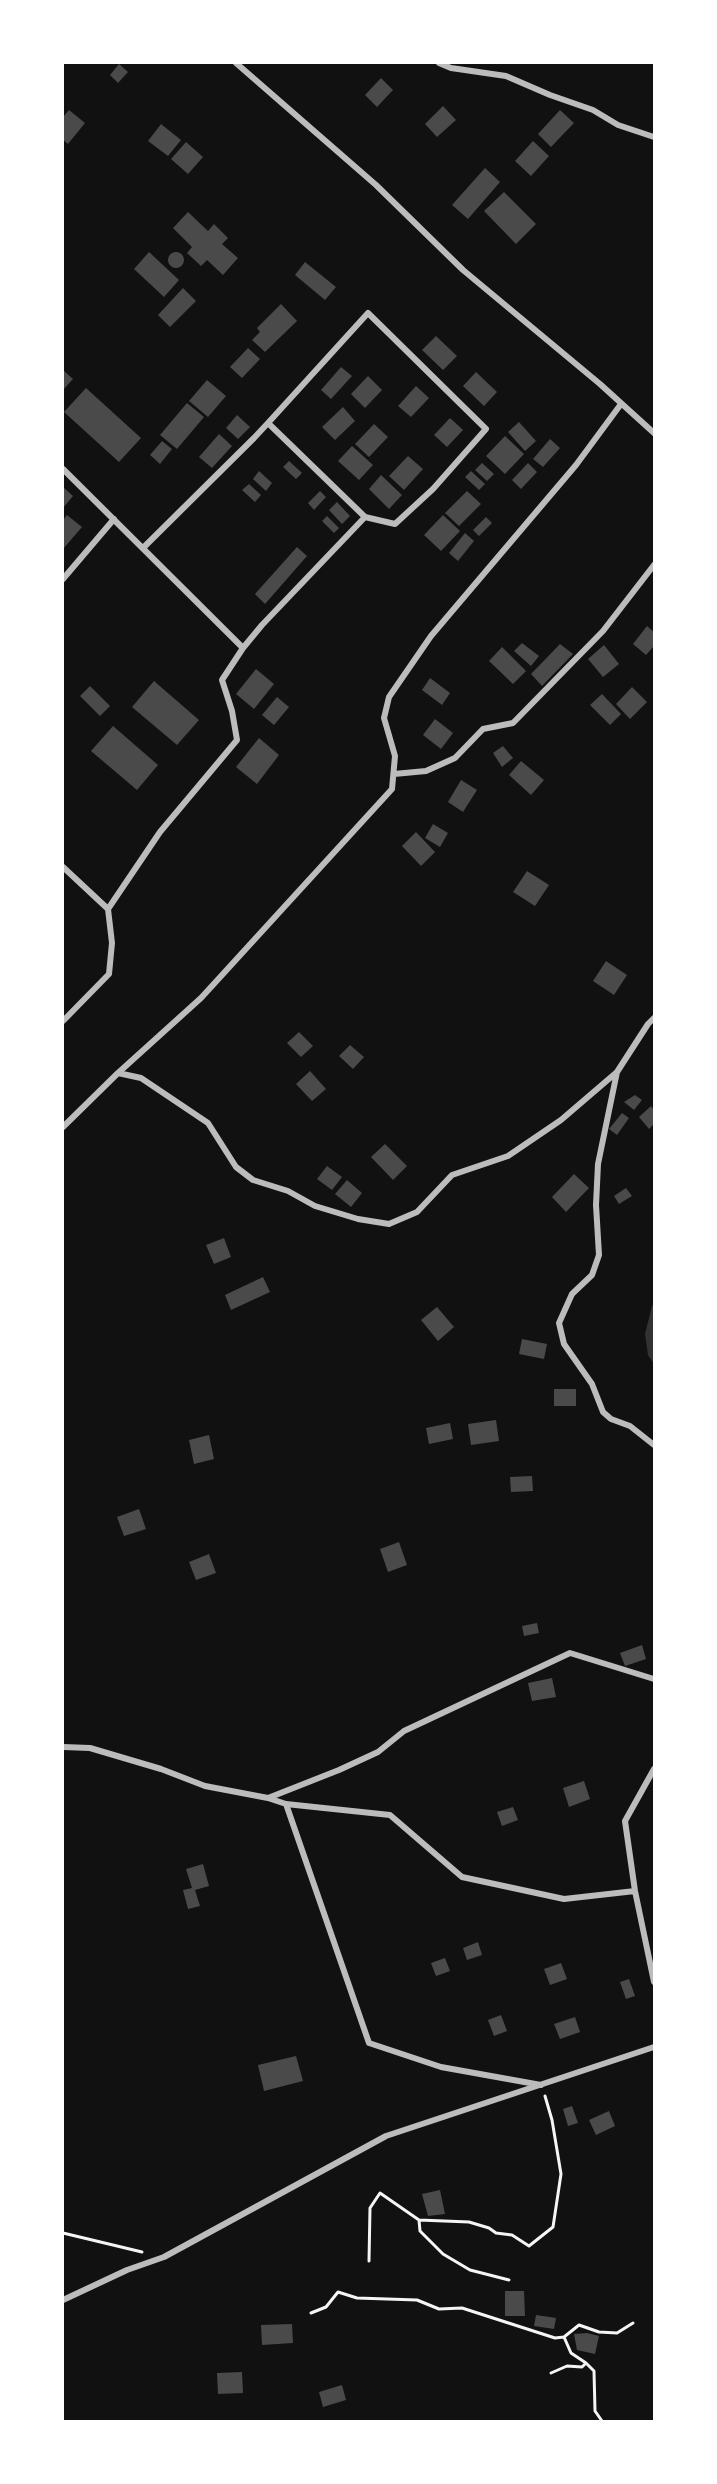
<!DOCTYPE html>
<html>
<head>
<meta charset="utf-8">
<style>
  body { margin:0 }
  #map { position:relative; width:717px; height:2484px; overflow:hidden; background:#111; font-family:"Fira Sans Condensed",sans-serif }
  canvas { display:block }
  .frame { position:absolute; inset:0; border:64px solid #fff; pointer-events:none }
</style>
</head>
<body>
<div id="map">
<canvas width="717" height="2484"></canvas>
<div class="frame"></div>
</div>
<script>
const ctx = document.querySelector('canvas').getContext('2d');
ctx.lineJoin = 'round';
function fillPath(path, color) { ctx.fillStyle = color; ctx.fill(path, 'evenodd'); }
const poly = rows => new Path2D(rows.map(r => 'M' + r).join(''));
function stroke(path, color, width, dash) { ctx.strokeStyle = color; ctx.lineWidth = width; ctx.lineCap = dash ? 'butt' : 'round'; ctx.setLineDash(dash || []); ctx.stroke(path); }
const water = poly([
  [654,1304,654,1364,648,1355,645,1334,652,1306]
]);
const building = poly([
  [119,64,128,72,118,83,110,75],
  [381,78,393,90,377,107,365,95],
  [443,106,456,120,437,137,425,124],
  [69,110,85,123,68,144,63,140,63,117],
  [560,110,574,123,551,147,538,134],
  [161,124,181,140,168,156,148,141],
  [533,141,549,156,531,176,515,161],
  [186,142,203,157,188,174,171,159],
  [485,168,500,182,468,219,452,205],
  [504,192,536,224,516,244,484,211],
  [188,212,208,231,214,224,228,238,222,244,238,258,223,275,207,260,201,266,187,253,192,247,173,228],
  '168 260a8 8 0 1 1 16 0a8 8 0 1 1-16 0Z',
  [149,252,179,280,164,297,134,269],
  [305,262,336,287,325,300,295,275],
  [183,288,196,301,170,327,158,315],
  [281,304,297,321,265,352,252,340,260,332,257,328],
  [436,336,457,356,443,370,422,350],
  [248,348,260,359,242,378,230,367],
  [341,367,352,376,331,399,321,390],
  [63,370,73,379,63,390],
  [476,372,497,392,484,406,463,386],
  [368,376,382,390,365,408,351,394],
  [207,380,226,396,208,417,189,401],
  [416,386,429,398,411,417,398,406],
  [86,388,141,438,119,462,64,412],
  [187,403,204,417,177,449,160,435],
  [343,407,355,421,335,440,322,427],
  [237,415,250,427,238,439,226,428],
  [450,418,463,430,447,447,434,435],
  [519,422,536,441,525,451,508,432],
  [374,424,388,437,369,457,355,444],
  [219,434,232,446,212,468,199,457],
  [505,436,524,454,505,474,486,456],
  [550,439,560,448,543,467,533,459],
  [162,441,172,449,160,464,150,455],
  [352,446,373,465,359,480,338,461],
  [408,456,423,469,404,490,389,476],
  [289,461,302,473,296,479,283,467],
  [482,463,494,474,487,481,475,470],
  [528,463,537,472,521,489,512,480],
  [259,471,272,483,266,491,253,479],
  [471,471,485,484,479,490,465,477],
  [381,475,402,495,389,509,369,489],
  [249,484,261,495,255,502,242,490],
  [63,487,73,496,63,508],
  [320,491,326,497,314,510,308,503],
  [467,491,481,504,459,526,445,513],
  [337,502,350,516,342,524,329,510],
  [67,515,82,527,63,549,63,520],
  [443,515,460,531,441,551,424,535],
  [327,516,339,528,334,533,322,521],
  [486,517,492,523,479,536,473,530],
  [465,533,474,541,458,561,449,553],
  [297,547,307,556,265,604,255,594],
  [647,626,654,632,654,646,646,655,633,644],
  [522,643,539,656,531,666,514,651],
  [560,644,573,654,542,686,531,674],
  [604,645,619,664,603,677,588,659],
  [502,647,526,671,513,684,489,661],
  [256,669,274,684,254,709,236,694],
  [430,678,450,693,442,705,422,690],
  [154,681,199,720,177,745,132,707],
  [90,686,110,706,100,716,80,696],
  [632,687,647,702,630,719,616,704],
  [602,694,621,714,610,725,590,705],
  [277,697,289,707,274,725,262,715],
  [435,719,453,733,441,749,423,735],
  [113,726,158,765,137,790,91,751],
  [259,738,279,755,257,784,236,767],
  [503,746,513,758,502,767,493,753],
  [521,761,544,780,531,795,509,775],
  [461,780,477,790,463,812,448,802],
  [433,824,448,833,440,847,425,838],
  [416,832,435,852,421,866,402,846],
  [527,871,549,885,535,906,513,892],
  [606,961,627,975,614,995,593,981],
  [299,1032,313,1046,301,1057,287,1043],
  [350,1045,364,1057,353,1069,339,1056],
  [310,1071,326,1089,312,1101,296,1084],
  [635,1095,642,1100,634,1110,624,1102],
  [651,1106,654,1110,654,1124,649,1129,639,1117],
  [622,1113,629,1118,617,1135,609,1129],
  [385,1144,407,1166,393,1180,371,1157],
  [327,1166,342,1177,332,1190,317,1179],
  [574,1174,589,1188,566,1212,552,1197],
  [347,1180,362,1193,351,1207,335,1194],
  [626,1188,632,1196,619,1204,614,1196],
  [224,1238,231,1257,214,1264,206,1245],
  [263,1277,270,1292,231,1310,225,1295],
  [437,1307,454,1327,438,1341,421,1320],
  [522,1339,547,1344,544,1359,519,1354],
  [554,1389,576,1389,576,1406,554,1406],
  [496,1420,499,1441,471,1445,468,1424],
  [450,1423,453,1439,429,1444,426,1428],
  [209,1435,214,1459,194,1464,189,1440],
  [532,1476,533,1491,511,1492,510,1477],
  [139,1509,146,1529,124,1536,117,1517],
  [399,1542,407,1565,388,1572,380,1549],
  [209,1554,216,1573,196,1580,189,1562],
  [537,1623,539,1633,524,1636,522,1626],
  [642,1645,646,1659,625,1666,620,1653],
  [552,1678,556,1697,532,1701,528,1683],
  [584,1781,590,1799,569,1807,563,1788],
  [513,1807,518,1820,502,1826,497,1812],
  [203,1864,209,1886,195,1890,200,1906,188,1909,183,1890,192,1888,186,1869],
  [478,1942,482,1955,467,1960,463,1948],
  [445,1958,450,1971,436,1976,431,1963],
  [561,1963,567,1979,550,1985,544,1969],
  [629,1979,635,1996,626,1999,620,1982],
  [501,2015,507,2031,494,2036,488,2020],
  [575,2017,580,2032,560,2039,554,2024],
  [296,2056,303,2081,264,2091,258,2065],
  [572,2106,578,2123,568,2126,563,2109],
  [609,2111,615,2126,596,2135,589,2120],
  [440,2190,445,2214,428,2216,422,2194],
  [505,2291,524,2291,525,2316,505,2316],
  [536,2315,556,2318,554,2329,534,2326],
  [292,2324,293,2343,262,2345,261,2325],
  [587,2333,599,2336,595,2354,577,2350,574,2334],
  [242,2372,243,2393,218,2394,217,2373],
  [342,2385,346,2400,323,2407,319,2392]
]);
const path = poly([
  [419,2220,420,2231,443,2254,470,2270,509,2280],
  [63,2233,142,2252],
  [369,2261,370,2208,380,2193,419,2220,469,2222,489,2228,496,2233,512,2235,529,2246,553,2227,561,2174,552,2120,545,2096],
  [311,2313,326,2307,338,2292,357,2298,417,2300,439,2309,462,2308,555,2338,564,2337,571,2353,586,2363],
  [564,2337,579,2325,599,2332,617,2333,633,2323],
  [551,2373,567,2366,582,2367,586,2363,594,2371,595,2411,602,2421]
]);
const minor = poly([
  [236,63,376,185,463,270,600,384,654,433],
  [439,63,451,68,506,76,550,95,593,110,618,125,654,137],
  [63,469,243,648],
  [143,548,254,438,268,423,368,313,486,429,433,489,395,524,365,517,268,423],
  [63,579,114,519],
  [394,774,426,771,455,758,483,729,513,723,603,631,654,565],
  [63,867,108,909],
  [654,1018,648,1024,617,1072,598,1164,596,1205,599,1255,592,1275,572,1294,559,1323,564,1344,592,1384,603,1412,611,1419,630,1426,654,1445],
  [63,1021,109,974,112,943,108,909,160,832,237,740,232,711,222,680,243,648,262,625,365,517],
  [118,1073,141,1078,208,1123,236,1167,253,1180,288,1191,315,1206,358,1219,389,1224,417,1212,452,1175,508,1156,561,1120,617,1072],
  [63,1127,118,1073,201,998,392,789,395,756,384,718,389,697,431,636,576,465,621,404],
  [63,1747,90,1748,161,1769,205,1786,268,1798,286,1804,390,1815,462,1877,564,1899,635,1891],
  [654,1769,625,1821,635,1891,654,1982],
  [268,1798,339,1770,378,1752,404,1731,570,1653,654,1679],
  [286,1804,369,2043,441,2067,541,2085],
  [63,2300,127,2270,164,2257,386,2136,654,2047]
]);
fillPath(water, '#333');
fillPath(building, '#4a4a4a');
stroke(path, '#f5f5f5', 3);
stroke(minor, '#bcbcbc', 6);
</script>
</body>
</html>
